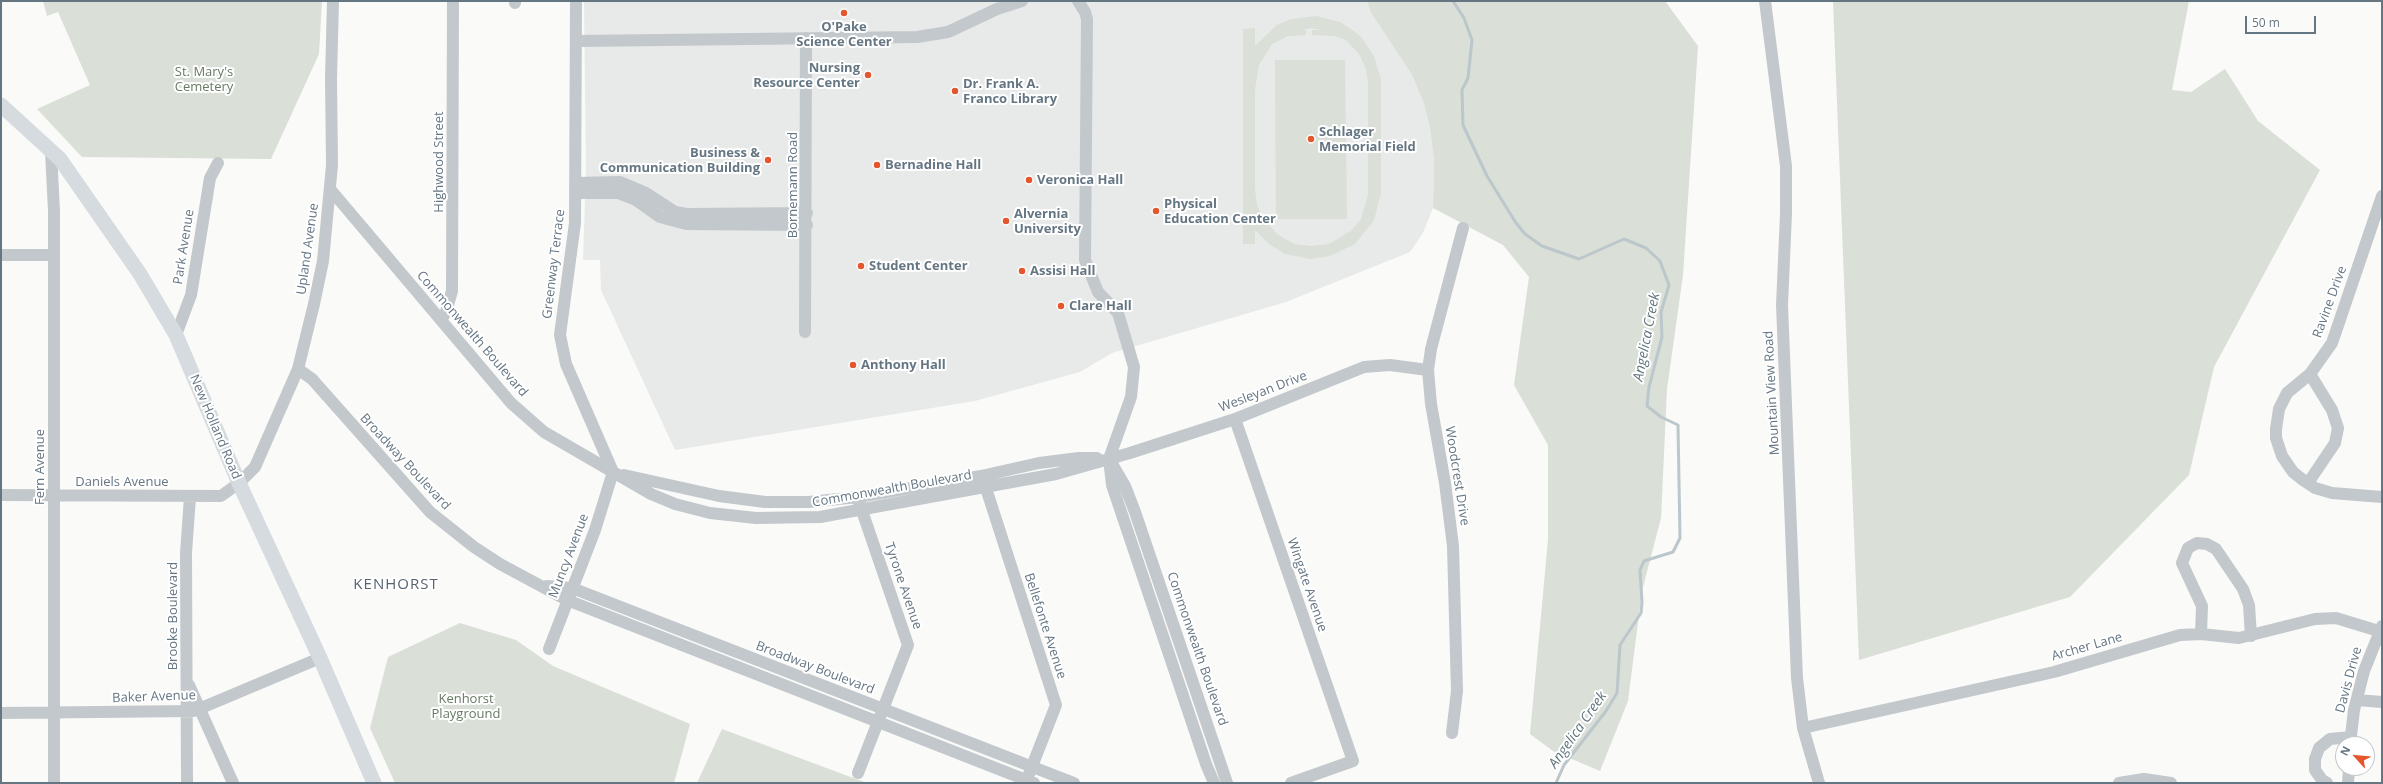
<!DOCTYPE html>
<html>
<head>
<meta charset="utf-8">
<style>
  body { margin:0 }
  #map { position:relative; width:2383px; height:784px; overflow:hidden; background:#fafaf8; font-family:"Open Sans",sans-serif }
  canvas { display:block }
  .frame { position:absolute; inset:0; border:2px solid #657683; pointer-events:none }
  .north { position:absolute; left:2335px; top:736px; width:40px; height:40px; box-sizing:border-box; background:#fff; border:1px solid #c1c8cd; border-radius:50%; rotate:297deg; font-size:11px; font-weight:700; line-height:16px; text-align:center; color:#657683 }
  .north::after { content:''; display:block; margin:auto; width:14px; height:18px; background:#e4572e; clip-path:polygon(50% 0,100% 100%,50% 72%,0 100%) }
  .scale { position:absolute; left:2245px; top:16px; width:71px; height:18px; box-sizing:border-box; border:2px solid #657683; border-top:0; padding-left:5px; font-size:12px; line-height:14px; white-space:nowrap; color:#657683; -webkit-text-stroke:3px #fff; paint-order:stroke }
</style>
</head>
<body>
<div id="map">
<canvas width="2383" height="784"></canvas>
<div class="frame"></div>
<div class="north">N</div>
<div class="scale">50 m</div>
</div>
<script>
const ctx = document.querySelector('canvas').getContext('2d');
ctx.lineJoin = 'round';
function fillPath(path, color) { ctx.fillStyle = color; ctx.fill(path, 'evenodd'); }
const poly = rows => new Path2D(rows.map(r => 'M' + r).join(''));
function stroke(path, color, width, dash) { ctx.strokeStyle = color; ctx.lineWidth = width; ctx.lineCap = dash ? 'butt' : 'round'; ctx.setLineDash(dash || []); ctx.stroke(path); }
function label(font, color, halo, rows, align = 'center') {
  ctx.font = font + ' "Open Sans",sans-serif'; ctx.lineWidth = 4; ctx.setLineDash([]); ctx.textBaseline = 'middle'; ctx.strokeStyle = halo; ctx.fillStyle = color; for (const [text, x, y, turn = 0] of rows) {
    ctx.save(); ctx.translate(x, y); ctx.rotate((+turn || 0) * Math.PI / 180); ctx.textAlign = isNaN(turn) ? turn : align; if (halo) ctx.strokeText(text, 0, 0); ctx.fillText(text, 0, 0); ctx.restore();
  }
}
const built = poly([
  [584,1,1367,1,1371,13,1412,75,1424,104,1430,128,1434,160,1433,208,1423,233,1410,252,1286,302,1112,353,1080,372,975,401,675,450,601,290,600,260,583,260,586,171]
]);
const green = poly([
  [43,1,322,1,319,54,271,159,82,157,37,109,90,85,58,12,47,16],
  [1367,1,1665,1,1698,46,1683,275,1667,389,1661,518,1642,591,1628,701,1600,771,1553,751,1530,734,1548,540,1548,445,1514,385,1529,277,1503,245,1433,208,1434,160,1430,128,1424,104,1412,75,1371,13],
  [1833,1,2189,1,2172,90,2191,92,2225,69,2258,121,2320,170,2214,367,2189,475,2070,597,1859,660],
  [1316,16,1340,22,1351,29,1361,37,1374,56,1381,80,1381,193,1374,220,1355,244,1330,256,1311,259,1285,254,1269,244,1255,230,1255,244,1243,244,1243,29,1255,28,1255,46,1277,25,1291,19],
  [1311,28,1322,30,1312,30,1312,35,1335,36,1346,40,1359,54,1366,69,1368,83,1368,195,1361,219,1351,231,1329,244,1311,246,1294,244,1277,234,1263,218,1257,205,1255,190,1255,89,1259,65,1272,44,1288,36,1306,35,1306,30,1301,30],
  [1275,60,1345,60,1347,219,1276,219],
  [460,623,516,640,553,666,690,724,674,783,395,783,370,728,388,657],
  [722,729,821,766,867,783,697,783]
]);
const stream = poly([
  [1453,1,1464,18,1472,40,1468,78,1462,90,1463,125,1487,176,1516,223,1525,234,1542,246,1579,259,1624,239,1646,248,1660,261,1669,285,1661,312,1662,337,1649,387,1647,406,1661,417,1678,425,1680,538,1673,552,1644,561,1640,570,1642,602,1641,613,1620,645,1617,693,1606,711,1564,765,1556,783]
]);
const minor = poly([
  [576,1,575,223,560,335,566,364,613,472],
  [1078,1,1085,12,1087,19,1085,260,1098,292,1118,313,1134,367,1131,397,1109,459,1112,485,1206,764,1214,783],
  [1765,1,1786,166,1786,214,1782,305,1797,678,1803,728,1819,783],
  [515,3,515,1],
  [577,41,917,37,948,32,997,9,1022,1],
  [51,152,54,211,54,783],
  [576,183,620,182,646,193,675,212,687,214,807,213],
  [330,189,511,403,544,432,651,494,675,504,710,513,756,518,820,517,1056,474,1130,453,1235,419,1364,367,1390,365,1428,370],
  [576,193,618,193,636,200,660,217,686,224,807,225],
  [2382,196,2332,343,2310,374,2287,393,2279,409,2276,429,2276,438,2282,456,2293,472,2303,480,2315,488,2332,493,2382,497],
  [1,255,54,255],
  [441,320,446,312,452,291,453,1],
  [805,332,806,38],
  [176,335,191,295,210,178,218,163],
  [298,369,312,379,430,512,474,547,500,564,567,600,1034,783],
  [1235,419,1353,761,1291,783],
  [1111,462,1125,486,1135,512,1227,783],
  [624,475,719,496,765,502,809,502,858,497,981,476,1039,463,1079,458,1097,458],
  [983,479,1056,705,1029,774],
  [2308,483,2335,443,2338,428,2332,410,2310,374],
  [1,495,221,496,239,483,255,467,298,369,314,304,323,261,332,165,331,78,333,1],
  [547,586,572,588,1074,783],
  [2201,634,2202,606,2182,563,2188,548,2197,543,2207,544,2216,549,2243,589,2249,605,2251,636],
  [549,649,595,530,613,472],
  [189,685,233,783],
  [2357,700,2382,702],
  [1,713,194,711,320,658],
  [1803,728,2054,672,2180,635,2201,634,2239,638,2315,619,2336,618,2382,632],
  [1452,733,1457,691,1453,546,1445,483,1431,404,1428,370,1431,349,1463,228],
  [2350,744,2354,710,2364,671,2382,626],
  [858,773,908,645,859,502],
  [187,783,186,553,190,497],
  [2119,783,2144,779,2171,783],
  [2327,783,2322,780,2315,770,2315,759,2319,748,2330,739,2351,737],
  [2348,783,2349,768]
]);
const major = poly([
  [1,105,60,159,140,274,176,335,239,483,320,658,374,783]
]);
const markers = [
  [844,13,4,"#e4572e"],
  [868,75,4,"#e4572e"],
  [955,91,4,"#e4572e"],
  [1311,139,4,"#e4572e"],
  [768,160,4,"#e4572e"],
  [877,165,4,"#e4572e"],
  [1029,180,4,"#e4572e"],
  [1156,211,4,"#e4572e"],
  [1006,221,4,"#e4572e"],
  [861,266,4,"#e4572e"],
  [1022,271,4,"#e4572e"],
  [1061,306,4,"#e4572e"],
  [853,365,4,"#e4572e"]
];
const poiNames = [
  ["O'Pake",844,27,"center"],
  ["Science Center",844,42,"center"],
  ["Nursing",860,68,"right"],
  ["Resource Center",860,83,"right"],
  ["Dr. Frank A.",963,84],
  ["Franco Library",963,99],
  ["Schlager",1319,132],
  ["Memorial Field",1319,147],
  ["Business &",760,153,"right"],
  ["Communication Building",760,168,"right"],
  ["Bernadine Hall",885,165],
  ["Veronica Hall",1037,180],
  ["Physical",1164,204],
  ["Education Center",1164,219],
  ["Alvernia",1014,214],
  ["University",1014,229],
  ["Student Center",869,266],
  ["Assisi Hall",1030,271],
  ["Clare Hall",1069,306],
  ["Anthony Hall",861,365]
];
const parkNames = [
  ["St. Mary's",204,72],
  ["Cemetery",204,87],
  ["Kenhorst",466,699],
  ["Playground",466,714]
];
const streetNames = [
  ["Highwood Street",439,162,-90],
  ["Bornemann Road",793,185,-90],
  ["Park Avenue",184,247,-81],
  ["Upland Avenue",308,249,-82],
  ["Greenway Terrace",554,264,-83],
  ["Ravine Drive",2330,302,-70],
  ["Commonwealth Boulevard",472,334,49],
  ["Wesleyan Drive",1263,392,-21],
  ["Mountain View Road",1772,393,-93],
  ["New Holland Road",215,427,67],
  ["Broadway Boulevard",405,462,47],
  ["Fern Avenue",40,467,-90],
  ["Woodcrest Drive",1457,476,81],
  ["Daniels Avenue",122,482],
  ["Commonwealth Boulevard",892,489,-10],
  ["Muncy Avenue",569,556,-69],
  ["Wingate Avenue",1307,585,71],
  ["Tyrone Avenue",903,586,71],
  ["Brooke Boulevard",173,616,-90],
  ["Bellefonte Avenue",1045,626,72],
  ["Archer Lane",2087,647,-16],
  ["Commonwealth Boulevard",1197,649,71],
  ["Broadway Boulevard",815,668,21],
  ["Davis Drive",2349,680,-75],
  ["Baker Avenue",154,697,-2]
];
const waterNames = [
  ["Angelica Creek",1647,337,-79],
  ["Angelica Creek",1578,730,-55]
];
const quarterNames = [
  ["KENHORST",396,585]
];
fillPath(built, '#e8e9e9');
fillPath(green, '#dadfd7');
stroke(stream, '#bbc7cb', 3);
stroke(minor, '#c3c8cc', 12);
stroke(major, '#d6dbdf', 15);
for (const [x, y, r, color] of markers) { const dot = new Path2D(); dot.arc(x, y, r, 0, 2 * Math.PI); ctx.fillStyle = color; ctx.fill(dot); stroke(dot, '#fff', 1.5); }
label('bold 13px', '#657683', '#fff', poiNames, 'left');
label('13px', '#687a64', '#fff', parkNames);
label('13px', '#657683', '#fff', streetNames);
label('italic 14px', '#60757c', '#fff', waterNames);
ctx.letterSpacing = '1px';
label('15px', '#57646e', '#fff', quarterNames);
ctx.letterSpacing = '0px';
</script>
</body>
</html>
